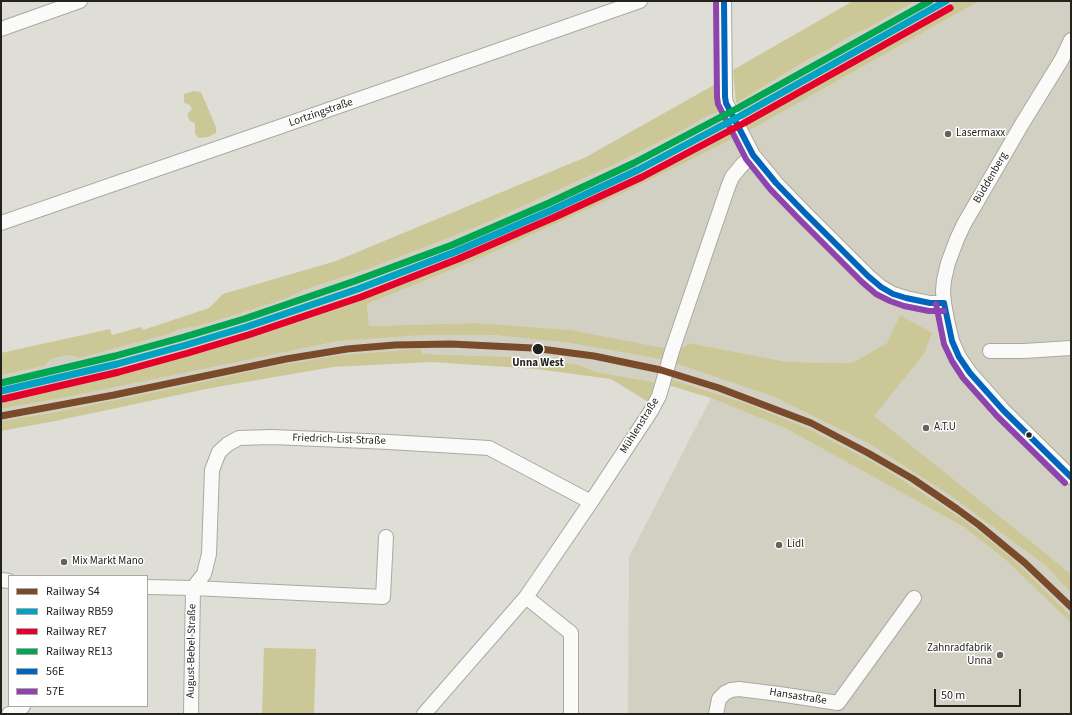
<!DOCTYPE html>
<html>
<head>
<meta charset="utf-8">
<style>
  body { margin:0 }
  #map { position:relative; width:1072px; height:715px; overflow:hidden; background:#deddd6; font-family:"Source Sans 3",sans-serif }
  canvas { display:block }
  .frame { position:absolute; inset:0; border:2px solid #23221d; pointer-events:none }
  .legend { position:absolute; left:8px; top:575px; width:140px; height:132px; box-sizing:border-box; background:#fff; border:1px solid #a7a7a5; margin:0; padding:5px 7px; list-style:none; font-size:12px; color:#23221d }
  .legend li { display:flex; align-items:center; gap:8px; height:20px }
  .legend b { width:20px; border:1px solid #a7a7a5 }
  .scale { position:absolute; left:934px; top:689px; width:87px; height:18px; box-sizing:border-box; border:2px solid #23221d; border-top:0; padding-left:5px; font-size:12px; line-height:14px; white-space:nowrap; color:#23221d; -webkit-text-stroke:3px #fff; paint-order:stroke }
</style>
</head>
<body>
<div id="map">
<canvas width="1072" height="715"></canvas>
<div class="frame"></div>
<ul class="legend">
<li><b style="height:5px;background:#7a4b2a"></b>Railway S4</li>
<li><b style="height:5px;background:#02a2c5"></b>Railway RB59</li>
<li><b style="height:5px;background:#e4002b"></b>Railway RE7</li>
<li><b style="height:5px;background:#00a651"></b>Railway RE13</li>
<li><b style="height:5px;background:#0065bd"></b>56E</li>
<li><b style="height:5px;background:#8e44ad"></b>57E</li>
</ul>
<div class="scale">50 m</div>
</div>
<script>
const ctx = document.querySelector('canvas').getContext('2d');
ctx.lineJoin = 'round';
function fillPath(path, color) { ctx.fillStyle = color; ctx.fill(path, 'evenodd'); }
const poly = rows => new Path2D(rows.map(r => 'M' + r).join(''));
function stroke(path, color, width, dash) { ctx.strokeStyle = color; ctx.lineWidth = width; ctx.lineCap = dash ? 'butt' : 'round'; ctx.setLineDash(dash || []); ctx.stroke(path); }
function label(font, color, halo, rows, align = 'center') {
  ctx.font = font + ' "Source Sans 3",sans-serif'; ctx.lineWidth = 3; ctx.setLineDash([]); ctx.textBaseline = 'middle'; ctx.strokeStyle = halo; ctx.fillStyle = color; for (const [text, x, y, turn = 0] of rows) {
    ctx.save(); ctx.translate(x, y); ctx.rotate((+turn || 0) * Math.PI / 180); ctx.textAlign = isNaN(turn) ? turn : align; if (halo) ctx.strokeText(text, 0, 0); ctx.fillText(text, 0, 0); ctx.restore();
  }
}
const built = poly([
  [915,1,956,1,744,119,736,103,812,57],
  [979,1,1071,1,1071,574,967,490,873,416,924,354,900,315,887,343,852,363,787,362,689,343,677,352,571,330,477,323,369,326,367,304,476,260,617,196,735,138],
  [721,111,730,127,724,135,705,145,696,147,619,187,611,192,602,196,594,198,523,231,515,236,507,240,498,242,425,271,418,276,400,281,319,310,310,315,294,321,284,322,201,348,194,354,185,356,175,355,84,379,75,383,58,388,1,399,1,375,44,366,51,359,70,355,79,358,169,334,177,330,186,328,195,327,294,295,309,288,368,269,451,237,545,196,609,167,687,128,709,115,716,113],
  [424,335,493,335,570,343,665,360,659,383,596,372,580,365,513,357,423,354,274,366,174,388,56,412,1,421,1,409,67,397,262,356,338,341],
  [674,363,772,396,868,443,951,496,1046,566,1071,593,1071,616,1011,557,964,520,882,467,670,379],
  [711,398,785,428,964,527,1008,562,1071,623,1071,714,628,714,629,557]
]);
const green = poly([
  [853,1,915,1,868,28,854,34,827,50,812,57,736,103,733,70],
  [956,1,979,1,748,131,744,119],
  [714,85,721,111,716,113,709,115,687,128,609,167,483,224,451,237,368,269,309,288,287,298,228,317,195,327,186,328,177,330,169,334,79,358,70,355,51,359,44,366,1,375,1,353,110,329,112,335,141,327,143,330,209,308,223,294,336,261,586,157],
  [194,91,201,92,216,127,216,133,208,137,199,138,195,134,195,123,190,121,187,114,192,109,190,105,184,103,184,94],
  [730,127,735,138,617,196,476,260,367,304,369,326,477,323,571,330,668,349,665,360,570,343,493,335,424,335,338,341,67,397,1,409,1,399,58,388,75,383,84,379,175,355,185,356,194,354,201,348,284,322,294,321,310,315,319,310,400,281,418,276,425,271,498,242,507,240,515,236,523,231,594,198,602,196,611,192,619,187,696,147,705,145,724,135],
  [900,315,932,333,924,354,874,416,967,490,1071,574,1071,593,1046,566,951,496,868,443,772,396,674,363,677,352,689,343,787,362,852,363,887,343],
  [420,349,423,354,513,357,580,365,596,372,659,383,650,403,611,379,536,369,432,362,333,367,211,388,55,421,1,431,1,421,56,412,174,388,274,366,341,355],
  [670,379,747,404,809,429,882,467,964,520,1011,557,1071,616,1071,623,1008,562,964,527,785,428,711,398,668,385],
  [264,648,316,649,314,714,262,714]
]);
const minor = poly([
  [724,1,725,97,726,103,753,155,776,183,804,212,868,276,881,287,893,294,906,298,930,303,944,303],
  [1,29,80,1],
  [1071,40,1062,59,1022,124,964,224,957,239,948,263,944,280,943,291,944,303,947,320,952,341,959,357,970,373,1003,410,1071,477],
  [1,223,279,127,640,1],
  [990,351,1024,351,1071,348],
  [1,580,9,581],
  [147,587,193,588,204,574,209,554,212,470,219,452,228,444,239,438,272,437,389,442,489,448,591,502],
  [526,597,571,633,571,714],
  [9,714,19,711,23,706],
  [191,714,193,588,383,597,386,537],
  [424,714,526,597,591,502,651,411,659,396,672,351,728,187,732,177,742,165,753,155],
  [716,714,719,699,725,693,731,690,739,689,779,694,838,703,914,598]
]);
const bus1 = poly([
  [724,1,725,97,726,103,753,155,776,183,804,212,868,276,881,287,893,294,906,298,930,303,944,303],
  [944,303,952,341,959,357,970,373,1003,410,1071,477]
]);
const bus2 = poly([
  [716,1,717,97,718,104,746,159,770,189,798,218,862,282,876,294,890,301,904,306,929,311,944,311],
  [936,304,944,344,952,361,963,378,997,416,1065,483]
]);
const rail1 = poly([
  [1,416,114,395,286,359,347,349,395,345,451,344,533,348,594,356,661,370,719,388,811,423,868,453,913,479,957,509,979,525,1025,563,1071,607]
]);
const rail2 = poly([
  [1,391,117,364,186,345,246,327,358,289,455,252,552,210,638,170,742,115,946,1]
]);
const rail3 = poly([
  [3,399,119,372,188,353,248,335,361,297,458,259,555,217,642,177,746,122,950,8]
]);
const rail4 = poly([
  [1,383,115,356,184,337,244,319,355,281,452,245,549,203,634,163,738,108,930,1]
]);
const markers = [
  [948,134,4,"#64635e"],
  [538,349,6,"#23221d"],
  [926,428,4,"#64635e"],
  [1029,435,3.5,"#23221d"],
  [779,545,4,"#64635e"],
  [64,562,4,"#64635e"],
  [1000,655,4,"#64635e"]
];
const streetNames = [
  ["Lortzingstraße",321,113,-19],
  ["Büddenberg",991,178,-60],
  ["Mühlenstraße",640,426,-58],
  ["Friedrich-List-Straße",339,440,2],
  ["August-Bebel-Straße",192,651,-89],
  ["Hansastraße",798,697,9]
];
const poiNames = [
  ["Lasermaxx",956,134],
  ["A.T.U",934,428],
  ["Lidl",787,545],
  ["Mix Markt Mano",72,562],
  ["Zahnradfabrik",992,649,"right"],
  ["Unna",992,662,"right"]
];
const stopNames = [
  ["Unna West",538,364]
];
fillPath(built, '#d2d0c2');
fillPath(green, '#ccc797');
stroke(minor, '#a9a9a3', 16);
stroke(minor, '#fafaf9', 14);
stroke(bus1, '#0065bd', 6);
stroke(bus2, '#8e44ad', 6);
stroke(rail1, '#7a4b2a', 7);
stroke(rail2, '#02a2c5', 7);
stroke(rail3, '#e4002b', 7);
stroke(rail4, '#00a651', 7);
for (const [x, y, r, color] of markers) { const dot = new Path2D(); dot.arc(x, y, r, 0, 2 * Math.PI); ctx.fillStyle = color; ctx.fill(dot); stroke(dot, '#fff', 1.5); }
label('11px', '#23221d', '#fff', streetNames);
label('11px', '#23221d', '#fff', poiNames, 'left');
label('bold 11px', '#23221d', '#fff', stopNames);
</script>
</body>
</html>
